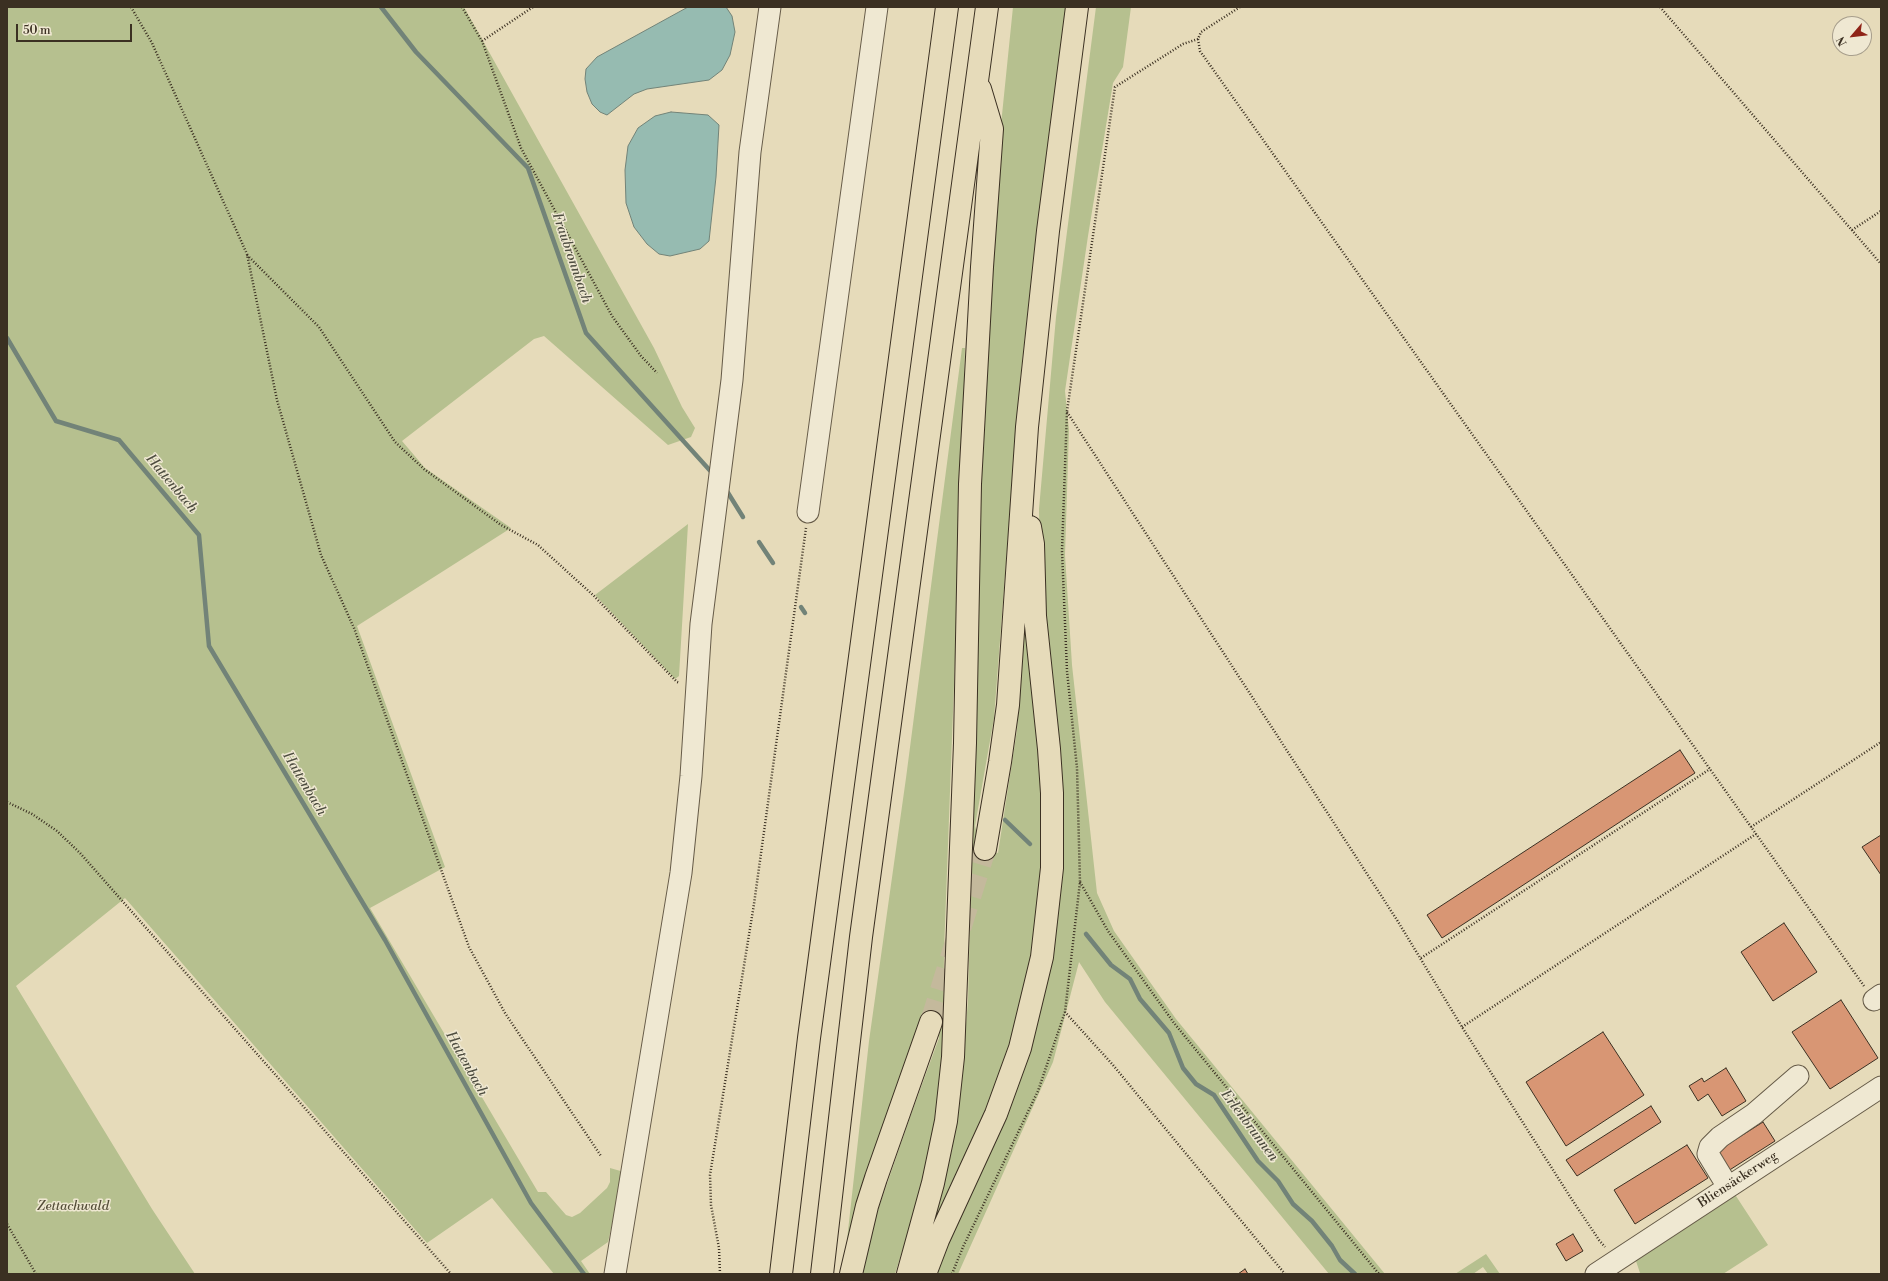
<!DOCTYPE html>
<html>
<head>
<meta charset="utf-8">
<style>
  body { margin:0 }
  #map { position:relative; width:1888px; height:1281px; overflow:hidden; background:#e6dbba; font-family:"Libre Bodoni",serif }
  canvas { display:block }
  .frame { position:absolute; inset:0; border:8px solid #3b3022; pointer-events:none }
  .north { position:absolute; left:1832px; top:16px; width:40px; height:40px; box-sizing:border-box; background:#efe8d2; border:1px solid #a79e8c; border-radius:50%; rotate:242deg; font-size:11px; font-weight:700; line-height:16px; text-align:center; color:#3b3022 }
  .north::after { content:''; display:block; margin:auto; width:14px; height:18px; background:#8f2418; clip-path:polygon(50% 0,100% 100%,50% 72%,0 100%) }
  .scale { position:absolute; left:16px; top:24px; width:116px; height:18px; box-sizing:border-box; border:2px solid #3b3022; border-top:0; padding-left:5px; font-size:12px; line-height:14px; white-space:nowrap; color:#3b3022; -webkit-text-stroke:3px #efe8d2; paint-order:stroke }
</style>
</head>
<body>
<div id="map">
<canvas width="1888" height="1281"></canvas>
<div class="frame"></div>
<div class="north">N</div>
<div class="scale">50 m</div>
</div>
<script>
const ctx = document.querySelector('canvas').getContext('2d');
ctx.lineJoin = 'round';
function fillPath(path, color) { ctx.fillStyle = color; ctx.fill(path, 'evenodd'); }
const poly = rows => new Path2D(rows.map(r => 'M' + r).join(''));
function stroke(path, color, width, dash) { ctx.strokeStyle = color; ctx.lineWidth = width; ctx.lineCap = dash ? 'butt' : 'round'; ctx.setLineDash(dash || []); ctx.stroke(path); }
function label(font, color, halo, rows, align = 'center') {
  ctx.font = font + ' "Libre Bodoni",serif'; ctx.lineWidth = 3; ctx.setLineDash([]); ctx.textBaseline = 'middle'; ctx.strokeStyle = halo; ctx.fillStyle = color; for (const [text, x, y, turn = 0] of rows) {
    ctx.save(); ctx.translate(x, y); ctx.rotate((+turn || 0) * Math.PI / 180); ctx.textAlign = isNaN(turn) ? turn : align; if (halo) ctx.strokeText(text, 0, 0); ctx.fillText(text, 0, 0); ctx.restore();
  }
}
const green = poly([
  [7,7,464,7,654,348,682,407,695,428,691,437,668,445,544,336,534,339,402,441,425,468,511,528,357,626,445,867,370,908,538,1192,546,1192,566,1215,572,1217,580,1213,607,1188,610,1182,610,1168,624,1172,608,1242,581,1261,590,1274,554,1274,492,1198,427,1243,125,898,16,986,152,1209,195,1274,7,1274],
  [1013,7,1068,7,1037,227,1020,381,994,718,975,826,978,837,991,851,998,853,1017,730,1023,621,1027,622,1043,779,1041,904,1023,1009,994,1096,937,1220,934,1219,952,1150,961,1082,968,1001,982,416,993,203],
  [1096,7,1131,7,1123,67,1113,83,1088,236,1065,391,1069,430,1065,555,1072,665,1097,893,1114,931,1176,1019,1385,1274,1329,1274,1105,1002,1079,962,1053,1062,958,1274,933,1274,1053,947,1040,592,1039,509,1056,317],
  [962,348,965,348,960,525,944,951,943,1047,933,1135,918,1200,895,1274,863,1274,876,1216,909,1120,939,1038,937,1030,928,1017,922,1013,875,1151,850,1239,847,1240,869,1041,906,778],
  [688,524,679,676,675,679,595,595],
  [1734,1193,1768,1245,1723,1274,1640,1273,1636,1261,1639,1255],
  [1486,1254,1500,1274,1488,1274,1483,1267,1473,1274,1455,1274]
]);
const water = poly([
  [688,7,726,7,732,16,735,32,730,55,722,70,709,80,647,89,634,94,607,115,600,112,592,104,587,92,585,79,586,69,597,57,688,7],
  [671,112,708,115,719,125,716,177,709,241,700,249,670,256,659,254,647,244,634,227,626,203,625,170,628,146,638,128,655,116,671,112]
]);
const stream = poly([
  [381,7,416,52,528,168,586,333,714,475],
  [7,338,56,421,119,440,199,535,209,646,385,940,531,1203,584,1274],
  [725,488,743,517],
  [759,542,773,563],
  [801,607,805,613],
  [1005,820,1030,844],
  [1086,934,1111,965,1130,979,1140,999,1169,1033,1183,1068,1196,1084,1214,1095,1258,1161,1278,1181,1293,1204,1312,1221,1332,1246,1340,1260,1355,1274]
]);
const building = poly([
  [1680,750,1695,773,1442,938,1427,915,1680,750],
  [1881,835,1881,875,1862,847,1881,835],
  [1784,923,1817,972,1773,1001,1741,952,1784,923],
  [1841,1000,1878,1058,1830,1089,1792,1032,1841,1000],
  [1603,1032,1644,1095,1566,1146,1526,1082,1603,1032],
  [1726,1068,1746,1101,1722,1116,1708,1094,1698,1101,1689,1086,1702,1078,1704,1082,1726,1068],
  [1651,1106,1661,1122,1577,1176,1566,1160,1651,1106],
  [1763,1122,1775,1141,1728,1171,1716,1152,1763,1122],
  [1687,1145,1708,1178,1635,1224,1614,1190,1687,1145],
  [1573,1234,1583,1251,1566,1261,1556,1244,1573,1234],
  [1245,1269,1248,1274,1238,1274,1245,1269]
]);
const highwayTunnel = poly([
  [931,1022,985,849]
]);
const path = poly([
  [131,7,152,43,247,254,277,400,321,555,354,628,469,947,505,1013,601,1156],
  [462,7,482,41,521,148,612,316,641,356,657,373],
  [1240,7,1201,32,1198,39,1200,51,1864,986],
  [1660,7,1881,264],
  [1198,39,1183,44,1115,87,1067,411,1062,551,1067,671,1077,768,1080,882,1065,1012,1113,1065,1285,1274],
  [482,41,533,7],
  [1852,230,1881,211],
  [247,255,319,327,395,442,424,469,501,525,538,545,594,596,677,682,680,683],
  [1067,412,1397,920,1462,1027,1569,1195,1599,1240,1605,1247],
  [7,802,32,814,57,831,80,853,451,1274],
  [1751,827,1881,742],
  [1080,882,1108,931,1174,1023,1379,1274],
  [1421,958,1710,769],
  [1462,1027,1756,834],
  [7,1224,36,1274],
  [720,1274,719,1248,711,1205,710,1175,754,904,806,528],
  [952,1274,963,1247,1038,1091,1065,1012]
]);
const minor = poly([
  [808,512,877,7],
  [1874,1000,1881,995],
  [1728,1187,1708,1154,1710,1147,1720,1137,1754,1114,1798,1076],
  [615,1274,681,873,691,776,701,624,732,380,750,152,770,7],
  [1596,1274,1881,1087]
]);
const highway = poly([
  [985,849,1000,762,1008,705,1027,427,1048,231,1077,7],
  [781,1274,809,1038,947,7],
  [822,1274,861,937,987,7],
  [851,1274,867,1206,876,1178,931,1022],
  [908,1274,933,1183,946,1121,953,1057,965,743,970,484,982,267,992,129,980,89],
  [925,1274,938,1240,996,1114,1020,1048,1042,957,1052,868,1052,793,1049,749,1035,616,1033,544,1030,527]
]);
const streetNames = [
  ["Bliensäckerweg",1738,1180,-33]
];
const parkNames = [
  ["Zettachwald",73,1207]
];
const waterNames = [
  ["Fraubronnbach",571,258,71],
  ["Hattenbach",171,484,50],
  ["Hattenbach",304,784,59],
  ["Hattenbach",466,1064,61],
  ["Erlenbrunnen",1249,1126,53]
];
fillPath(green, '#b6c08f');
fillPath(water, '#96bbb1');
stroke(water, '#728378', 1);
stroke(stream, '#728378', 4.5);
fillPath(building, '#d89674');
stroke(building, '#3b3022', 1);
stroke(highwayTunnel, '#c4b99c', 22, [22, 11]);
stroke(minor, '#665b48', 23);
stroke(highway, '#3b3022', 24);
stroke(path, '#3b3022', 2.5, [1, 2]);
stroke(minor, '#efe8d2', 21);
stroke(highway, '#e6dbba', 22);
label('13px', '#3b3022', '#efe8d2', streetNames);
label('italic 13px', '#544d38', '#efe8d2', parkNames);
label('italic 14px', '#4d4c3f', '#efe8d2', waterNames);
</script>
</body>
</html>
